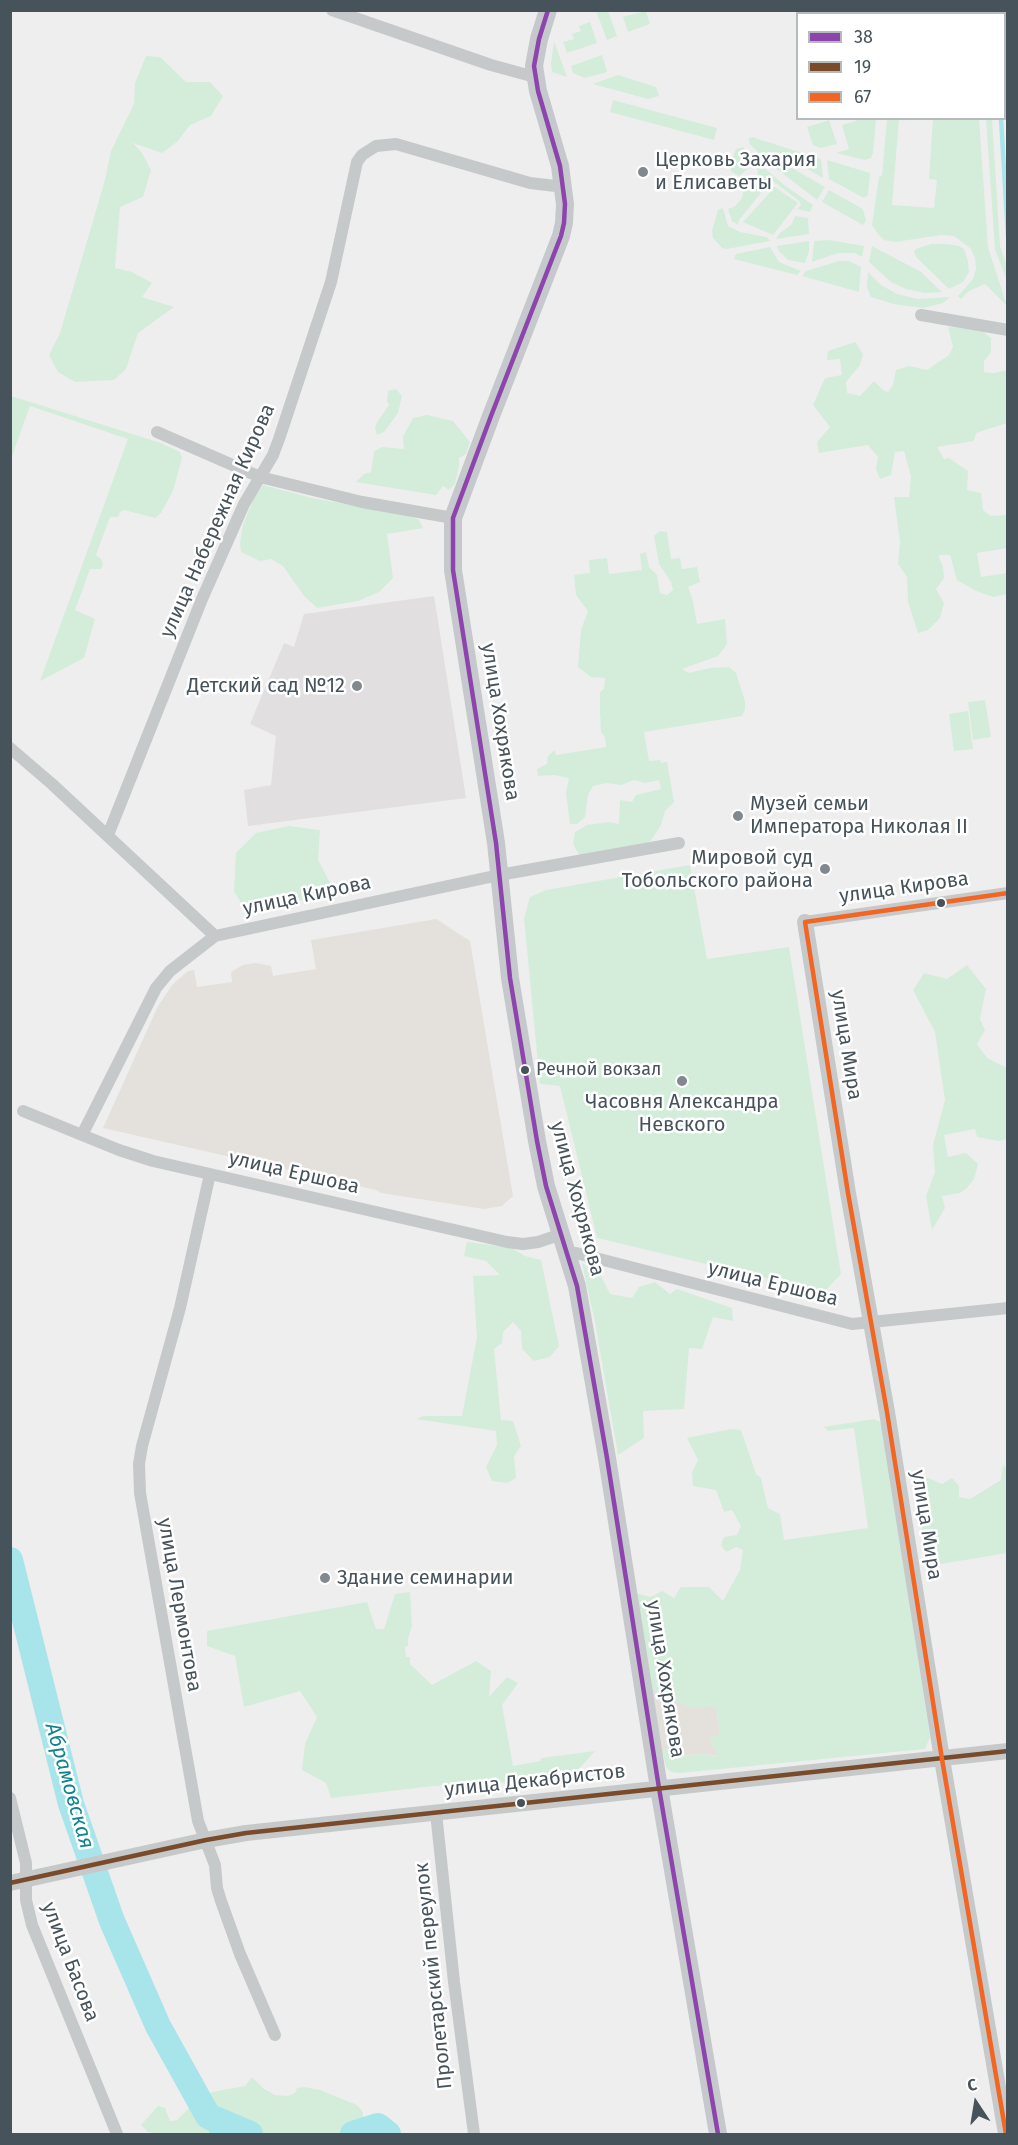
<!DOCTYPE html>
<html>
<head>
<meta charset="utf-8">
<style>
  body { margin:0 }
  #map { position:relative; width:1018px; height:2145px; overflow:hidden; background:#efeeee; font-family:"Fira Sans",sans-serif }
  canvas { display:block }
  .frame { position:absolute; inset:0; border:12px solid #46535a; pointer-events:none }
  .legend { position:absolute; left:796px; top:12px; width:210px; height:108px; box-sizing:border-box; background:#fff; border:2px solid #b5babd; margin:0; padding:8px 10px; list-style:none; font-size:18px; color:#46535a }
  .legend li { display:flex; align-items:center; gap:12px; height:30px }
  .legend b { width:30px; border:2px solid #b5babd }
  .north { position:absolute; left:946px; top:2073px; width:60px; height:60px; -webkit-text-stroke:4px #fff; paint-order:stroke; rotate:348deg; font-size:16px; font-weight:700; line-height:24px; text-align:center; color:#46535a }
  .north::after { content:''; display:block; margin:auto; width:21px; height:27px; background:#46535a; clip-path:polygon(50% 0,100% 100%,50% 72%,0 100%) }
</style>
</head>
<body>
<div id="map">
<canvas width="1018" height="2145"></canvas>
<div class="frame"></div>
<ul class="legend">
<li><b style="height:8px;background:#8e44ad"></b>38</li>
<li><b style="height:8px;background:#7a4b2a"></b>19</li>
<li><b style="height:8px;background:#f26522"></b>67</li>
</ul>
<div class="north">С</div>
</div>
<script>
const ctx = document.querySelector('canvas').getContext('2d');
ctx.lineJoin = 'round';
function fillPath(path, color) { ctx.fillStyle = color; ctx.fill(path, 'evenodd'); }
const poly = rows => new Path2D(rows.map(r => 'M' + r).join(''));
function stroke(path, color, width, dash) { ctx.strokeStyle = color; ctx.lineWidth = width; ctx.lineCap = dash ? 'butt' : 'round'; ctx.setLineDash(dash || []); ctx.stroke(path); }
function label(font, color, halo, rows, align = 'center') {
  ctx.font = font + ' "Fira Sans",sans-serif'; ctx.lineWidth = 5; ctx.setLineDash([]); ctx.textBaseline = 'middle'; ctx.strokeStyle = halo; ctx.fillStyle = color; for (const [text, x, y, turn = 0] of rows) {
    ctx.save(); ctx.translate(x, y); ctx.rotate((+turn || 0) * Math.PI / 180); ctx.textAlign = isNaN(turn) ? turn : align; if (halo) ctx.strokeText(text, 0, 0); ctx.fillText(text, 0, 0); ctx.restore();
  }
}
const commercial = poly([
  [436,919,470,941,513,1196,502,1206,484,1209,381,1193,376,1190,103,1128,158,1006,173,984,188,971,194,970,197,987,232,982,231,972,243,965,256,963,271,966,273,976,316,969,311,940],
  [651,1685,656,1692,668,1696,716,1705,720,1735,710,1738,716,1748,718,1756,701,1754,680,1756,662,1750]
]);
const education = poly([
  [434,596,466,798,248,826,244,790,271,785,276,736,250,724,284,643,294,647,304,614]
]);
const green = poly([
  [596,11,608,11,617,36,607,40],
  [646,11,650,24,628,32,623,17],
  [1000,11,1007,11,1007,141,1004,85,1004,14,1001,13],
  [590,22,597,43,567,53,563,42,574,39,572,34,581,31,579,26],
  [554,41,567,77,552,72,551,63],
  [602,55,607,72,585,78,573,73,571,66],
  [146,56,160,57,186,82,210,82,223,96,211,116,190,125,177,142,162,153,133,143,142,153,151,170,143,197,120,207,115,268,132,272,152,283,142,297,174,307,138,333,126,369,114,380,75,382,58,372,49,355,60,333,105,180,111,151,134,104,135,83],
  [618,75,656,87,659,96,648,99,593,84],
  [613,100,717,128,714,140,610,112],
  [856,119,876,119,873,153,871,158,865,160,836,153,849,149,842,125,856,121],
  [887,119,899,119,892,205,934,208,937,180,929,179,933,119,979,119,988,247,1007,306,985,284,969,291,961,299,958,296,973,279,976,269,975,258,971,249,954,236,941,235,895,242,884,240,877,233,872,225,879,177,882,176],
  [986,119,992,119,1000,246,1007,266,1007,281,995,249],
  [829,120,837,144,820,148,813,145,807,127],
  [752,137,821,159,823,178,781,154,773,152,760,154,749,143,749,138],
  [743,147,754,158,746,170,739,176,731,171,730,166,736,149],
  [773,157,825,187,817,200,764,159],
  [827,160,870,173,868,195,864,198,829,179],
  [759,163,784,185,813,205,810,212,797,209,801,205,799,201,773,181,768,191,758,176,757,165],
  [749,175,761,193,739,220,738,225,732,221,728,209,734,207,742,198,743,193,741,181],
  [775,187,798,203,773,235,743,222],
  [829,190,863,209,866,221,863,225,822,202],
  [723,208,728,226,740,232,767,237,770,241,727,249,722,248,713,238,712,231,718,210],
  [795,216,808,218,809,234,776,239,779,234,792,224],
  [829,240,864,246,862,257,855,253,838,253,812,262,814,241],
  [809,241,809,251,805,263,788,260,779,251,777,246],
  [931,244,947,244,959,246,964,249,968,261,969,272,963,282,949,289,916,257,914,252,916,249],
  [872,246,921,272,942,292,925,293,906,289,891,282,869,262],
  [770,247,779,262,801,271,797,275,734,259,736,254],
  [839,261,849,261,861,267,859,292,802,276,806,271],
  [868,272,881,285,897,294,918,299,950,297,943,303,923,308,893,304,871,297,867,287],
  [948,327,979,328,991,338,991,352,984,361,984,372,994,373,1007,370,1007,423,976,433,974,441,937,447,944,459,949,458,968,471,967,490,981,493,983,510,991,516,1007,515,1007,548,977,553,981,577,1007,573,1007,594,993,597,976,591,957,580,950,555,938,555,943,567,944,578,936,589,944,603,940,618,928,630,918,633,908,602,907,577,898,564,900,542,894,497,909,497,911,477,904,451,895,452,891,475,880,479,876,469,878,457,868,445,819,453,817,442,830,427,813,405,825,378,842,375,840,359,827,360,828,351,855,342,863,354,860,365,846,382,847,393,860,396,874,381,883,390,888,392,893,385,896,370,909,366,927,370,949,355,953,347],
  [396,389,402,396,398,413,384,432,377,435,375,428,377,422,389,405,387,401,388,391],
  [11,396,161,443,180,452,182,458,173,491,161,513,155,518,124,510,120,512,118,517,110,517,96,555,101,559,103,564,101,569,90,569,75,610,95,619,84,658,40,681,128,439,30,406,11,459],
  [427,415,453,421,470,442,466,454,459,458,459,466,455,484,449,490,443,486,436,495,356,482,364,474,371,472,374,451,382,447,404,449,403,437,413,418],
  [263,485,312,498,410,516,419,520,423,528,387,534,393,578,379,592,358,601,317,608,304,596,283,566,271,559,260,561,241,552,240,543,243,525,254,497],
  [660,531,667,532,671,559,680,558,682,569,697,567,700,582,688,587,693,601,697,624,725,619,727,644,718,656,682,669,688,673,710,668,729,667,736,673,745,701,745,710,742,716,644,732,649,761,660,760,661,763,667,762,674,802,665,811,661,825,650,842,580,856,573,844,575,832,587,825,609,822,619,824,620,800,632,802,636,795,661,789,659,780,645,783,634,780,621,785,607,783,593,786,588,795,585,817,577,824,570,824,566,793,569,778,554,775,538,776,537,769,547,764,548,756,555,750,556,755,606,747,605,737,601,732,600,712,600,692,604,689,605,678,591,677,578,667,581,630,588,611,576,595,574,575,590,573,589,560,607,558,609,574,642,570,640,554,646,552,649,567,657,575,660,593,667,595,673,590,671,582,659,564,654,536],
  [985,700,991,737,973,740,968,702],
  [968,711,973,749,954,751,949,714],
  [288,826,320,830,318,860,336,894,272,906,249,917,234,891,236,853,256,833],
  [690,865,707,959,789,947,841,1274,824,1292,597,1238,560,1086,540,1084,524,918,530,897,546,890],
  [967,965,986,989,980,1019,985,1030,977,1044,987,1058,1005,1067,1007,1066,1007,1139,999,1141,977,1137,975,1129,944,1135,948,1157,966,1153,978,1164,974,1179,966,1189,960,1193,942,1196,945,1208,932,1230,926,1196,935,1172,933,1145,945,1100,935,1032,913,990,924,973,947,979],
  [467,1242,512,1248,525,1256,541,1260,559,1346,550,1357,534,1361,522,1349,521,1331,513,1322,503,1332,502,1343,494,1349,501,1420,513,1421,521,1446,514,1456,516,1478,507,1483,492,1481,486,1467,497,1445,496,1431,416,1419,423,1416,462,1416,477,1337,473,1276,500,1275,486,1261,464,1256],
  [582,1263,600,1274,610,1294,632,1298,639,1287,655,1282,670,1294,677,1289,732,1308,733,1321,713,1317,702,1349,689,1348,684,1409,643,1411,644,1438,618,1455,595,1322],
  [874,1419,882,1423,930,1737,925,1749,680,1773,671,1772,666,1767,662,1750,674,1747,681,1756,701,1754,717,1756,716,1748,713,1748,710,1738,720,1735,716,1706,691,1708,656,1692,651,1685,636,1593,650,1597,662,1591,674,1598,681,1587,709,1587,723,1601,740,1570,743,1550,736,1547,726,1552,721,1545,724,1537,737,1535,741,1526,732,1510,724,1512,716,1490,693,1486,692,1472,698,1460,687,1438,731,1429,741,1430,756,1474,761,1478,768,1508,780,1514,784,1540,868,1528,854,1428,828,1431,824,1427],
  [1003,1465,1007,1469,1007,1553,929,1566,913,1479,923,1476,942,1484,952,1478,959,1486,959,1497,970,1499,1001,1480],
  [410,1592,412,1626,408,1639,408,1646,405,1647,406,1657,410,1657,410,1664,432,1685,476,1661,491,1671,489,1697,507,1677,518,1683,502,1705,513,1766,541,1761,541,1758,595,1751,570,1779,433,1786,331,1798,326,1783,302,1770,305,1744,317,1717,300,1691,244,1707,235,1656,207,1646,207,1631,367,1602,376,1629,384,1629,395,1594],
  [252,2077,264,2089,275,2095,288,2096,295,2093,297,2088,304,2087,320,2090,357,2105,363,2112,363,2120,367,2126,377,2131,378,2134,158,2134,148,2132,141,2125,158,2106,165,2108,170,2121,177,2120,193,2104,212,2092,245,2086]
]);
const stream = poly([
  [995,10,995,14],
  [1001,118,1008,237],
  [208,2116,212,2134]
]);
const river = poly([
  [10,1560,71,1804,112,1921,158,2026,208,2116,250,2134],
  [353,2134,378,2126,388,2134]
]);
const minor = poly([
  [332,10,491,65,535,77],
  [921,315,1008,330],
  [157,432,260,477,362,502,453,518],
  [10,748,52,784,215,936],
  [108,835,202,599,244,504,273,455,279,439,331,282,357,162,362,155,376,146,396,144,530,183,564,187],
  [805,922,1008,893],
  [23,1111,119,1150,153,1161,210,1174,507,1242,523,1244,538,1242,562,1234],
  [82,1135,156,988,170,971,215,936,499,875,679,843],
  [210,1174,180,1308,142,1446,139,1464,140,1493,198,1821,215,1865,217,1888,221,1901,240,1954,275,2035],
  [568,1254,576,1253,852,1324,1008,1308],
  [10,1798,26,1863,26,1900,32,1925,117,2134],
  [436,1813,454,1982,474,2134]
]);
const tertiary = poly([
  [805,922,848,1193,887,1412,942,1759,1006,2134],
  [10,1883,206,1840,246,1833,1008,1751]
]);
const secondary = poly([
  [548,10,539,39,534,66,538,91,560,166,565,204,564,223,561,236,491,416,453,518,453,570,496,843,510,978,537,1141,546,1186,577,1286,607,1458,659,1788,718,2134]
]);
const bus1 = poly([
  [548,10,539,39,534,66,538,91,560,166,565,204,564,223,561,236,491,416,453,518,453,570,496,843,510,978,537,1141,546,1186,577,1286,607,1458,659,1788,718,2134]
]);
const bus2 = poly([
  [10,1883,206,1840,246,1833,1008,1751]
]);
const bus3 = poly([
  [1006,2134,942,1759,887,1412,848,1193,805,922,1008,893]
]);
const markers = [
  [643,172,6,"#81898e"],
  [357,686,6,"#81898e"],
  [738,816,6,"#81898e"],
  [825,869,6,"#81898e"],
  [941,903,5,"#46535a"],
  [525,1070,5,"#46535a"],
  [682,1081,6,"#81898e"],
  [325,1578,6,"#81898e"],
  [521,1803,5,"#46535a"]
];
const busNames = [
  ["Речной вокзал",536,1070]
];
const poiNames = [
  ["Церковь Захария",655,160],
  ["и Елисаветы",655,183],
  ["Детский сад №12",345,686,"right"],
  ["Музей семьи",750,804],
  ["Императора Николая II",750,827],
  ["Мировой суд",813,858,"right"],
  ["Тобольского района",813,881,"right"],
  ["Часовня Александра",682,1102,"center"],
  ["Невского",682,1125,"center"],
  ["Здание семинарии",337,1578]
];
const streetNames = [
  ["улица Набережная Кирова",218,521,-66],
  ["улица Хохрякова",500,722,81],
  ["улица Кирова",904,888,-8],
  ["улица Кирова",307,896,-12],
  ["улица Мира",846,1045,81],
  ["улица Ершова",294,1173,13],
  ["улица Хохрякова",577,1199,75],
  ["улица Ершова",773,1284,14],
  ["улица Мира",926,1525,81],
  ["улица Лермонтова",179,1605,80],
  ["улица Хохрякова",665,1679,81],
  ["улица Декабристов",535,1781,-6],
  ["улица Басова",70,1962,69],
  ["Пролетарский переулок",434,1976,-96]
];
const waterNames = [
  ["Абрамовская",69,1786,74]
];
fillPath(commercial, '#e4e1dc');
fillPath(education, '#e1dfe0');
fillPath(green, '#d3edda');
stroke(stream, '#a8e5ea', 4.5);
stroke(river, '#a8e5ea', 26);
stroke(minor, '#c6c9ca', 12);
stroke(tertiary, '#c6c9ca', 16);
stroke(secondary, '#c6c9cc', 18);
stroke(bus1, '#8e44ad', 4.5);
stroke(bus2, '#7a4b2a', 4.5);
stroke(bus3, '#f26522', 4.5);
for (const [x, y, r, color] of markers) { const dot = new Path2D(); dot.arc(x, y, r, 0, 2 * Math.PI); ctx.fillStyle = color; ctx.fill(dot); stroke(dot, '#fff', 2); }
label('18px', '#46535a', '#fff', busNames, 'left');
label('20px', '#46535a', '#fff', poiNames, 'left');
label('20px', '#46535a', '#fff', streetNames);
label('italic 21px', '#0f838e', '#fff', waterNames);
</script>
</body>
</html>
